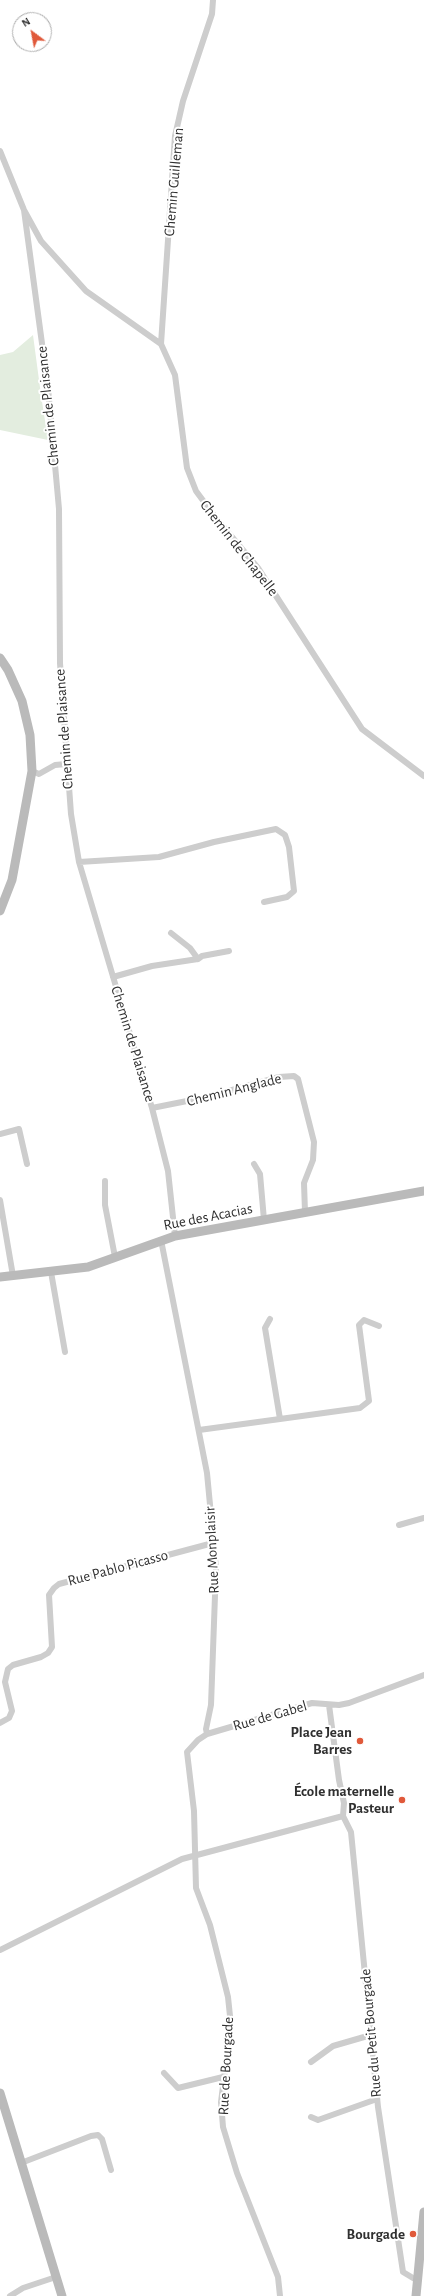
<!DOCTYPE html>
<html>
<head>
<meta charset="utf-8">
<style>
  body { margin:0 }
  #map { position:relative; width:424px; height:2296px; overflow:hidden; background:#fff; font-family:"Alegreya Sans",sans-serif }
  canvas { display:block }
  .north { position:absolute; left:12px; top:12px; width:40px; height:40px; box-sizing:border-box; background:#fff; border:1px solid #acacac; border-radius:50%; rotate:328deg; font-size:11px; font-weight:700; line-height:16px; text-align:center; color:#303030 }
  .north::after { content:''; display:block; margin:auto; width:14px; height:18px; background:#e0593a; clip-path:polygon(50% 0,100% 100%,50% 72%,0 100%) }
</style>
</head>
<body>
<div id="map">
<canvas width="424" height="2296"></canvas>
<div class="north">N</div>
</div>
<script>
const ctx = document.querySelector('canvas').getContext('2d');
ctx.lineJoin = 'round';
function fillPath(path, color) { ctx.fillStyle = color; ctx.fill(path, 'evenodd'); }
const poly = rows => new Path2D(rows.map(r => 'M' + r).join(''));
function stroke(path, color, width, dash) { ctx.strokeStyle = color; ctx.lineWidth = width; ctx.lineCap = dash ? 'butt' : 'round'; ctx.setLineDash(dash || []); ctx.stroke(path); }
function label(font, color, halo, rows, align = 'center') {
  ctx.font = font + ' "Alegreya Sans",sans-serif'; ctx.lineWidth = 4; ctx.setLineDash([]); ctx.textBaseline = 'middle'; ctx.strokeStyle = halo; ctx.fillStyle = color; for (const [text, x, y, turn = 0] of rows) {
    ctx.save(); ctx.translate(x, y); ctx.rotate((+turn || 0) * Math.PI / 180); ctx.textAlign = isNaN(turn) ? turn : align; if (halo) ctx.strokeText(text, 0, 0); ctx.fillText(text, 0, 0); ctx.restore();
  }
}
const green = poly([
  [33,335,41,395,48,440,0,430,0,355,13,352]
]);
const street = poly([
  [0,151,24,210,41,241,86,291,161,344,175,375,187,468,196,491,216,518,258,568,362,729,424,776],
  [24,210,48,388,59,509,60,663,71,814,79,862,152,1108,168,1171,175,1236],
  [161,344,175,136,183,101,212,14,213,0],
  [32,771,39,774,55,765,66,764],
  [79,862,159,857,214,842,276,829,285,835,289,847,294,891,287,897,264,902],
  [198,959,202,956,229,951],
  [113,977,152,966,198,959,190,948,171,933],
  [152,1108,207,1097,279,1077,294,1076,298,1079,314,1142,313,1160,304,1183,305,1212],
  [0,1134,19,1129,27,1164],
  [254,1164,260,1174,264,1220],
  [105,1181,105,1205,115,1257],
  [0,1200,13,1276],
  [161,1240,207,1473,216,1568,211,1705,206,1729,207,1734,198,1740,187,1752,194,1811,196,1888,210,1925,228,1997,230,2016,229,2038,221,2102,223,2127,237,2173,278,2277,280,2296],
  [51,1272,65,1352],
  [280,1419,360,1408,369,1401,359,1325,364,1320,379,1326],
  [199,1430,280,1419,265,1328,270,1319],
  [399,1525,424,1518],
  [329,1705,339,1780,344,1803,343,1816,351,1832,378,2107,403,2272,413,2278,417,2279],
  [0,1723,9,1718,12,1711,5,1682,8,1669,13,1665,41,1657,48,1653,52,1647,49,1595,54,1588,59,1584,213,1543],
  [207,1734,312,1703,339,1705,349,1703,424,1675],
  [0,1950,182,1859,343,1816],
  [311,2062,333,2046,371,2035],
  [164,2073,178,2088,223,2077],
  [311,2117,318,2120,377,2099],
  [21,2163,91,2136,98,2135,102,2139,111,2170],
  [10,2296,23,2288,56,2277]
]);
const secondary = poly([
  [0,658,8,670,22,701,30,735,32,771,12,880,0,911],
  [0,1277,88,1267,175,1236,424,1191],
  [0,2093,62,2296],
  [416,2296,424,2212]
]);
const markers = [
  [360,1741,4,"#e0593a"],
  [402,1800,4,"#e0593a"],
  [413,2234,4,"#e0593a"]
];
const streetNames = [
  ["Chemin Guilleman",174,182,-85],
  ["Chemin de Plaisance",48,406,-96],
  ["Chemin de Chapelle",239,548,52],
  ["Chemin de Plaisance",64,729,-94],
  ["Chemin de Plaisance",133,1044,73],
  ["Chemin Anglade",234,1090,-14],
  ["Rue des Acacias",208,1217,-11],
  ["Rue Monplaisir",212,1550,-93],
  ["Rue Pablo Picasso",118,1568,-15],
  ["Rue de Gabel",270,1716,-16],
  ["Rue du Petit Bourgade",371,2033,-95],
  ["Rue de Bourgade",226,2066,-87]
];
const poiNames = [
  ["Place Jean",352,1732],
  ["Barres",352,1749],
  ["École maternelle",394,1791],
  ["Pasteur",394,1808],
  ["Bourgade",405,2234]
];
fillPath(green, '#e3eddf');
stroke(street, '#cdcdcd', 6);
stroke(secondary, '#bababa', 9);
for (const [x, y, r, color] of markers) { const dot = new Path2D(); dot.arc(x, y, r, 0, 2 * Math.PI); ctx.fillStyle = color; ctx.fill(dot); stroke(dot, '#fff', 1.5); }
label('15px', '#303030', '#fff', streetNames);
label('bold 15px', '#303030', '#fff', poiNames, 'right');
</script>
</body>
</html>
